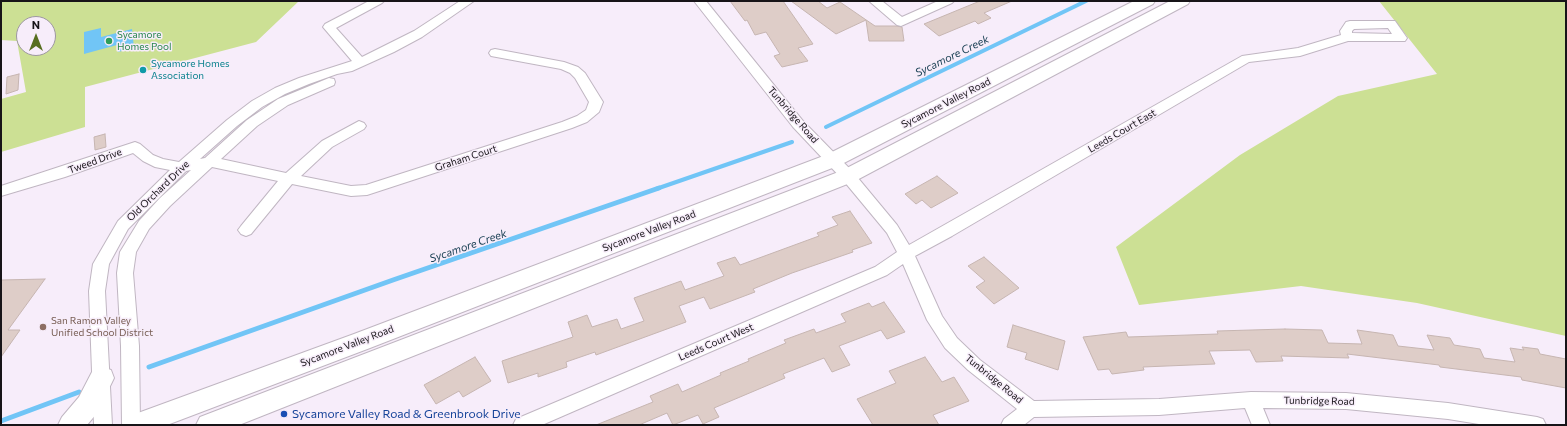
<!DOCTYPE html>
<html>
<head>
<meta charset="utf-8">
<style>
  body { margin:0 }
  #map { position:relative; width:1567px; height:426px; overflow:hidden; background:#f7edfa; font-family:Commissioner,sans-serif }
  canvas { display:block }
  .frame { position:absolute; inset:0; border:2px solid #171418; pointer-events:none }
  .north { position:absolute; left:16px; top:16px; width:40px; height:40px; box-sizing:border-box; background:#f7edfa; border:1px solid #9d96a0; border-radius:50%; rotate:0deg; font-size:11px; font-weight:700; line-height:16px; text-align:center; color:#171418 }
  .north::after { content:''; display:block; margin:auto; width:14px; height:18px; background:#576e1f; clip-path:polygon(50% 0,100% 100%,50% 72%,0 100%) }
</style>
</head>
<body>
<div id="map">
<canvas width="1567" height="426"></canvas>
<div class="frame"></div>
<div class="north">N</div>
</div>
<script>
const ctx = document.querySelector('canvas').getContext('2d');
ctx.lineJoin = 'round';
function fillPath(path, color) { ctx.fillStyle = color; ctx.fill(path, 'evenodd'); }
const poly = rows => new Path2D(rows.map(r => 'M' + r).join(''));
function stroke(path, color, width, dash) { ctx.strokeStyle = color; ctx.lineWidth = width; ctx.lineCap = dash ? 'butt' : 'round'; ctx.setLineDash(dash || []); ctx.stroke(path); }
function label(font, color, halo, rows, align = 'center') {
  ctx.font = font + ' Commissioner,sans-serif'; ctx.lineWidth = 3; ctx.setLineDash([]); ctx.textBaseline = 'middle'; ctx.strokeStyle = halo; ctx.fillStyle = color; for (const [text, x, y, turn = 0] of rows) {
    ctx.save(); ctx.translate(x, y); ctx.rotate((+turn || 0) * Math.PI / 180); ctx.textAlign = isNaN(turn) ? turn : align; if (halo) ctx.strokeText(text, 0, 0); ctx.fillText(text, 0, 0); ctx.restore();
  }
}
const green = poly([
  [1,1,299,1,256,42,85,87,85,127,1,152,1,99,26,92,17,41,1,40],
  [24,24,48,24,48,48,24,48],
  [1379,1,1566,1,1566,336,1417,303,1301,286,1139,305,1116,247,1240,155,1338,96,1437,74]
]);
const water = poly([
  [101,28,101,37,132,29,134,48,118,52,117,45,84,54,84,32]
]);
const streamFar1 = poly([
  [826,127,1086,1],
  [656,189,792,142]
]);
const stream = poly([
  [149,367,393,280,659,188],
  [1,421,79,392]
]);
const building = poly([
  [730,1,783,1,813,44,798,48,808,61,782,67,774,56,780,54,766,32,755,35,747,20,745,21,730,1],
  [791,1,818,1,827,8,840,2,875,26,896,26,902,27,904,41,869,41,866,20,836,34,791,1],
  [980,1,1012,1,984,13,991,18,978,24,975,21,939,36,924,24,980,1],
  [19,74,18,90,6,94,7,77,19,74],
  [105,134,106,147,95,150,94,137,105,134],
  [937,176,958,193,931,208,922,200,916,204,905,194,937,176],
  [850,211,872,243,852,250,853,252,792,273,753,289,755,292,710,309,704,297,679,306,686,322,596,355,595,352,566,362,567,367,538,377,538,373,508,383,502,361,573,337,568,322,587,315,592,327,617,319,621,329,644,321,634,298,681,281,685,290,724,276,717,263,735,257,740,265,819,236,817,233,838,225,832,217,850,211],
  [984,257,1019,288,994,304,976,287,985,281,968,266,984,257],
  [45,279,8,330,20,330,1,357,1,280,45,279],
  [884,302,905,332,887,339,881,330,839,346,850,365,832,372,824,358,783,374,785,378,714,408,719,417,703,424,698,415,673,425,667,413,639,425,596,425,653,402,650,396,678,384,682,392,721,375,720,373,749,361,748,359,786,343,784,340,814,329,816,333,846,322,841,314,869,303,872,307,884,302],
  [1013,325,1065,341,1058,370,1025,359,1027,353,1007,347,1013,325],
  [1285,329,1322,330,1328,343,1362,344,1357,330,1393,335,1398,346,1434,350,1427,335,1450,338,1454,345,1480,349,1484,358,1515,362,1510,348,1524,350,1522,347,1538,349,1540,354,1566,359,1566,388,1522,380,1521,377,1440,367,1439,365,1347,354,1349,358,1281,356,1283,361,1256,362,1250,350,1209,351,1215,364,1143,367,1144,370,1112,374,1109,369,1098,370,1083,337,1126,332,1128,337,1218,334,1217,331,1285,329],
  [475,357,491,381,463,397,459,391,436,404,424,385,475,357],
  [925,357,942,382,954,377,969,401,933,415,939,425,873,425,857,399,896,383,889,371,925,357]
]);
const street = poly([
  [369,1,384,1,382,3,336,28,362,57,414,31,460,1,474,1,422,37,394,52,352,71,337,74,309,84,285,94,262,107,237,126,200,159,205,158,247,120,278,99,329,78,334,79,335,82,334,85,288,105,257,126,221,159,286,173,322,141,359,121,364,123,366,126,364,129,332,147,301,176,351,186,366,185,562,122,577,116,586,110,589,102,575,78,570,73,561,69,491,56,489,53,491,50,495,49,564,62,578,67,585,73,603,102,599,112,587,122,572,128,367,195,351,196,292,184,251,234,246,236,241,234,238,230,241,226,278,181,212,167,170,206,149,229,136,252,133,273,139,346,140,425,122,425,121,346,117,273,120,252,139,221,160,198,191,170,186,171,128,229,109,264,105,291,112,425,94,425,89,291,93,264,118,221,170,170,155,167,143,161,133,153,65,177,1,196,1,186,135,142,140,144,153,155,163,159,179,162,227,120,252,101,275,88,299,78,352,61,323,27,325,24,369,1],
  [694,1,706,1,803,121,853,172,897,225,909,245,1242,56,1298,48,1341,35,1340,31,1346,22,1350,21,1395,21,1407,38,1405,41,1348,41,1300,56,1249,62,952,236,915,256,942,316,957,338,980,360,1034,401,1159,399,1251,392,1346,393,1448,403,1537,417,1543,419,1546,425,1485,425,1448,419,1346,409,1263,408,1270,425,1252,425,1245,408,1159,415,1034,417,1024,425,1001,425,1004,419,1017,409,968,370,945,348,927,320,903,264,887,275,542,425,513,425,516,419,875,267,897,252,887,233,843,180,793,127,694,1],
  [1388,28,1392,34,1352,33,1352,31,1354,29,1388,28],
  [869,1,882,1,902,17,938,1,954,1,952,3,901,26,897,25,869,1]
]);
const secondary = poly([
  [1134,1,1155,1,1153,4,840,165,370,348,167,425,123,425,127,417,354,334,826,155,1134,1],
  [1170,1,1190,1,1188,4,855,181,239,425,196,425,200,417,841,171,1170,1],
  [102,367,111,370,114,378,97,413,87,425,58,425,62,417,79,397,93,370,102,367]
]);
const markers = [
  [109,41,4,"#2e9e5b"],
  [143,70,4,"#0f9aa8"],
  [43,327,4,"#8d6e63"],
  [284,414,4,"#1a4fb4"]
];
const leisureNames = [
  ["Sycamore",117,35],
  ["Homes Pool",117,47]
];
const cultureNames = [
  ["Sycamore Homes",151,64],
  ["Association",151,76]
];
const streetNames = [
  ["Sycamore Valley Road",946,103,-27],
  ["Tunbridge Road",793,115,49],
  ["Leeds Court East",1122,131,-30],
  ["Graham Court",466,158,-18],
  ["Tweed Drive",95,161,-20],
  ["Old Orchard Drive",158,191,-44],
  ["Sycamore Valley Road",649,231,-21],
  ["Leeds Court West",716,342,-23],
  ["Sycamore Valley Road",347,346,-21],
  ["Tunbridge Road",994,379,39],
  ["Tunbridge Road",1319,401,1]
];
const educationNames = [
  ["San Ramon Valley",51,321],
  ["Unified School District",51,333]
];
const waterNames = [
  ["Sycamore Creek",952,56,-26],
  ["Sycamore Creek",468,246,-19]
];
const nearTransitnames = [
  ["Sycamore Valley Road & Greenbrook Drive",292,414]
];
fillPath(green, '#cce094');
fillPath(water, '#71c5f6');
stroke(streamFar1, '#71c5f6', 4);
stroke(stream, '#71c5f6', 5);
fillPath(building, '#decdc8');
stroke(building, '#c6b5b1', 1);
stroke(street, '#c0b6c2', 2);
stroke(secondary, '#c0b6c2', 2);
fillPath(street, '#fff');
fillPath(secondary, '#fff');
for (const [x, y, r, color] of markers) { const dot = new Path2D(); dot.arc(x, y, r, 0, 2 * Math.PI); ctx.fillStyle = color; ctx.fill(dot); stroke(dot, '#f7edfa', 1.5); }
label('10px', '#27864d', '#f7edfa', leisureNames, 'left');
label('10px', '#0d838f', '#f7edfa', cultureNames, 'left');
label('10px', '#171418', '#f7edfa', streetNames);
label('10px', '#785e54', '#f7edfa', educationNames, 'left');
label('italic 11px', '#1d4256', '#f7edfa', waterNames);
label('12px', '#164399', '#f7edfa', nearTransitnames, 'left');
</script>
</body>
</html>
